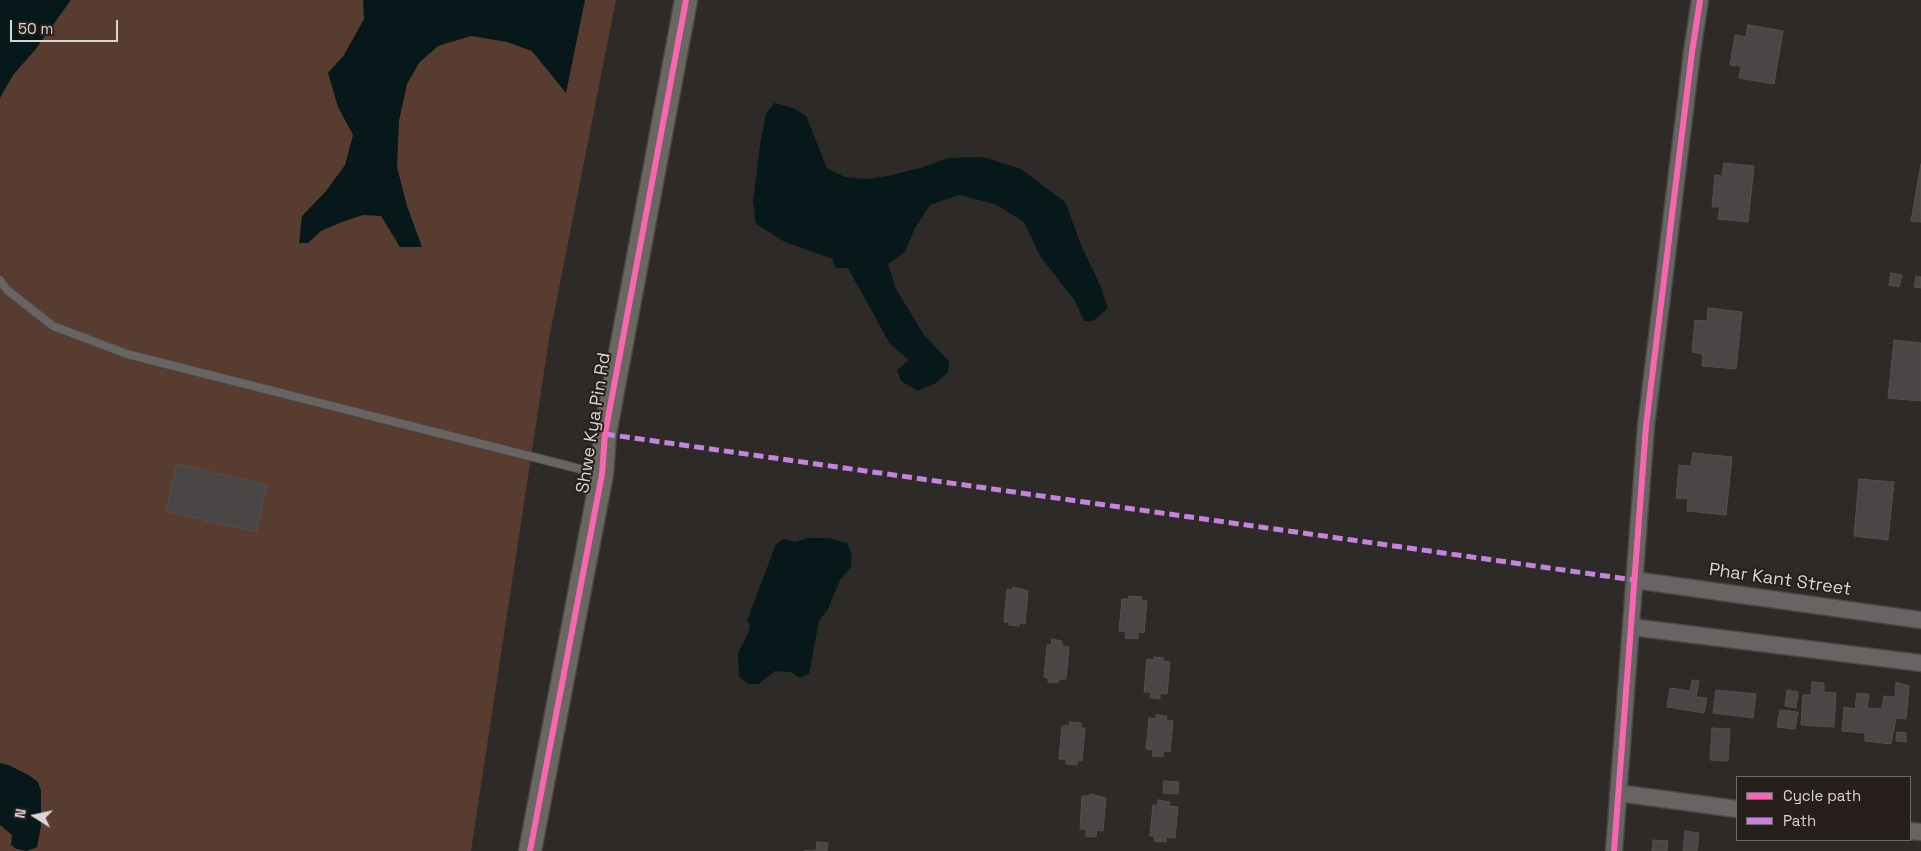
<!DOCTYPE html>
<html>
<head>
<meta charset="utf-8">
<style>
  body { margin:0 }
  #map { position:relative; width:1921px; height:851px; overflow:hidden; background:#2e2a28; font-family:"Space Grotesk",sans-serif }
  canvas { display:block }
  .legend { position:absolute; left:1736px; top:776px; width:175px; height:65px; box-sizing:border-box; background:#261f1c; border:1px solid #6e6866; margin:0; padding:6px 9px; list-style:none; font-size:15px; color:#dbd6d4 }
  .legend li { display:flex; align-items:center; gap:10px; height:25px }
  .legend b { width:25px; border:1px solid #6e6866 }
  .north { position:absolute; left:10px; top:791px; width:50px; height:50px; -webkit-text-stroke:4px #261f1c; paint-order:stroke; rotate:280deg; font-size:14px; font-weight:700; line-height:20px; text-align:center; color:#dbd6d4 }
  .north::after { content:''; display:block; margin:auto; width:18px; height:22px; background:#dbd6d4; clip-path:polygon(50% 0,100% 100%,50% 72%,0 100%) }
  .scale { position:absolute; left:10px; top:20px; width:108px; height:22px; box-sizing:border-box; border:2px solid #dbd6d4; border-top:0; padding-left:6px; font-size:15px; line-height:18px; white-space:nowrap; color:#dbd6d4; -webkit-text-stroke:4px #261f1c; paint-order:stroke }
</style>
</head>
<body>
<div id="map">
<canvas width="1921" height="851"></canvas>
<ul class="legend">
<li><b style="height:6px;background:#f766af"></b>Cycle path</li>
<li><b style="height:6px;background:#c483df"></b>Path</li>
</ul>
<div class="north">N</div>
<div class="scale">50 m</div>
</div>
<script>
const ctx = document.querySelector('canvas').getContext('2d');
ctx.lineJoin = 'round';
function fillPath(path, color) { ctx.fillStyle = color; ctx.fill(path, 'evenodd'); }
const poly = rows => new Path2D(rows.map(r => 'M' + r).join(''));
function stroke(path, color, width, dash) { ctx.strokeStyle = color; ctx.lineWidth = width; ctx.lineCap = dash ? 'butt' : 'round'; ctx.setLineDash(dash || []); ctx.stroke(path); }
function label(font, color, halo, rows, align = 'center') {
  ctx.font = font + ' "Space Grotesk",sans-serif'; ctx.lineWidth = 4; ctx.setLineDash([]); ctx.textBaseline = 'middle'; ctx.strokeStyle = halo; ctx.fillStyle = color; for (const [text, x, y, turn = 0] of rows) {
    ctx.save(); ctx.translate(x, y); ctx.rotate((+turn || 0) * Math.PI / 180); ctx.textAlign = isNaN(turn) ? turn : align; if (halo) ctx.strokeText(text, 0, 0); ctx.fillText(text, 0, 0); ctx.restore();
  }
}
const green = poly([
  [0,0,616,0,549,339,471,851,0,851]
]);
const water = poly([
  [0,0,71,0,35,50,13,75,0,98],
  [363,0,585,0,566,93,532,51,507,42,471,36,438,46,419,63,407,84,399,121,397,167,407,206,422,247,400,247,381,216,363,215,342,222,321,231,308,243,299,243,302,216,326,191,345,165,353,135,338,107,328,73,344,55,364,19],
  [774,103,793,108,806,116,827,168,845,177,866,179,888,176,920,168,948,158,983,157,1021,169,1065,202,1082,247,1100,285,1108,308,1093,321,1084,321,1075,301,1040,256,1024,222,995,204,959,195,930,205,915,228,905,252,888,264,896,289,924,335,949,361,948,372,936,383,918,391,901,381,897,370,909,360,890,344,848,268,835,268,833,259,785,242,756,224,753,201,760,145,766,114],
  [808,538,828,538,847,543,852,555,851,567,840,580,828,609,819,621,809,674,800,678,791,672,775,671,758,684,748,684,739,677,738,653,749,631,750,625,747,621,776,544,784,539,795,542],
  [0,763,11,766,30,776,38,782,41,791,41,826,37,847,27,851,16,849,11,845,12,835,0,825]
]);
const building = poly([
  [1748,25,1783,31,1774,84,1739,78,1741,66,1730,65,1735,35,1746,37,1748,25],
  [1724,163,1754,166,1748,222,1718,219,1720,207,1712,207,1715,175,1722,176,1724,163],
  [1921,164,1921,222,1911,221,1921,164],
  [1891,273,1902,275,1899,287,1889,285,1891,273],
  [1916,276,1921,277,1921,288,1914,287,1916,276],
  [1708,308,1742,312,1736,369,1702,366,1703,354,1692,352,1695,320,1707,321,1708,308],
  [1894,340,1921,343,1921,401,1888,398,1894,340],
  [1693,453,1732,457,1726,515,1687,511,1688,499,1676,498,1679,465,1691,466,1693,453],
  [177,464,267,485,256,532,166,511,177,464],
  [1859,479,1894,482,1888,540,1854,536,1859,479],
  [1013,587,1028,591,1025,624,1019,623,1019,626,1009,625,1009,622,1004,622,1007,589,1013,590,1013,587],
  [1129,596,1142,597,1141,600,1147,601,1144,633,1138,632,1138,639,1125,638,1126,631,1119,631,1122,599,1129,599,1129,596],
  [1052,639,1062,641,1062,646,1069,647,1066,679,1059,679,1058,683,1048,682,1048,678,1044,677,1047,645,1051,645,1052,639],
  [1154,657,1163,658,1163,661,1170,662,1167,694,1160,693,1160,699,1150,698,1151,692,1144,692,1147,659,1154,660,1154,657],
  [1692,680,1699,681,1696,697,1707,698,1704,713,1667,707,1670,688,1690,691,1692,680],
  [1812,682,1824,683,1824,692,1836,693,1834,727,1801,725,1803,695,1811,695,1812,682],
  [1896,682,1909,686,1906,719,1896,718,1891,744,1865,741,1865,733,1842,731,1844,707,1855,709,1857,693,1869,694,1867,708,1882,709,1884,696,1895,697,1896,682],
  [1716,690,1756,694,1753,718,1713,713,1716,690],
  [1787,690,1798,692,1796,708,1785,706,1787,690],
  [1780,710,1798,712,1795,729,1777,727,1780,710],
  [1156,715,1167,716,1166,720,1173,721,1170,752,1164,751,1163,757,1152,756,1153,750,1146,749,1149,718,1156,719,1156,715],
  [1070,722,1081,723,1081,728,1085,728,1082,761,1078,760,1077,765,1066,764,1066,759,1059,759,1062,726,1069,726,1070,722],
  [1712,728,1730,729,1728,761,1710,760,1712,728],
  [1897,732,1906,733,1906,742,1896,741,1897,732],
  [1164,781,1179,782,1178,794,1163,793,1164,781],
  [1090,794,1106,798,1103,831,1097,830,1096,837,1086,836,1086,829,1080,829,1082,796,1090,796,1090,794],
  [1158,800,1170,802,1169,806,1178,807,1175,838,1166,837,1166,842,1154,841,1155,836,1150,836,1153,805,1158,805,1158,800],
  [1685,831,1699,833,1697,851,1683,851,1685,831],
  [1653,840,1668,841,1667,851,1652,851,1653,840],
  [817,842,828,843,827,851,804,851,816,851,817,842]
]);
const lane = poly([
  [0,280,7,290,53,326,127,354,600,474]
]);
const street = poly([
  [1634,580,1921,620],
  [1631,627,1921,663],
  [1618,793,1737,809],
  [1910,831,1921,832],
  [1614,851,1646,426,1692,52,1700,0]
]);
const secondary = poly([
  [530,851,602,474,605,434,686,0]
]);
const quiet = poly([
  [605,434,1634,580]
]);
const cycleway = poly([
  [530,851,602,474,605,434,686,0],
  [1614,851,1646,426,1692,52,1700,0]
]);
const streetNames = [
  ["Shwe Kya Pin Rd",594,423,-81],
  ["Phar Kant Street",1780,580,8]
];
fillPath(green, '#583c30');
fillPath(water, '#06181a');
fillPath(building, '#4a4645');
stroke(building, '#53504f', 1);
stroke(lane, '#494644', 10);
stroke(street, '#494644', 19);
stroke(secondary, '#494644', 25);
stroke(lane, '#676463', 8);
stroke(street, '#676463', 16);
stroke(secondary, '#6a6660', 22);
stroke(quiet, '#c483df', 5, [10, 5]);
stroke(cycleway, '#f766af', 6);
label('18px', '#dbd6d4', '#261f1c', streetNames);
</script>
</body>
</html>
